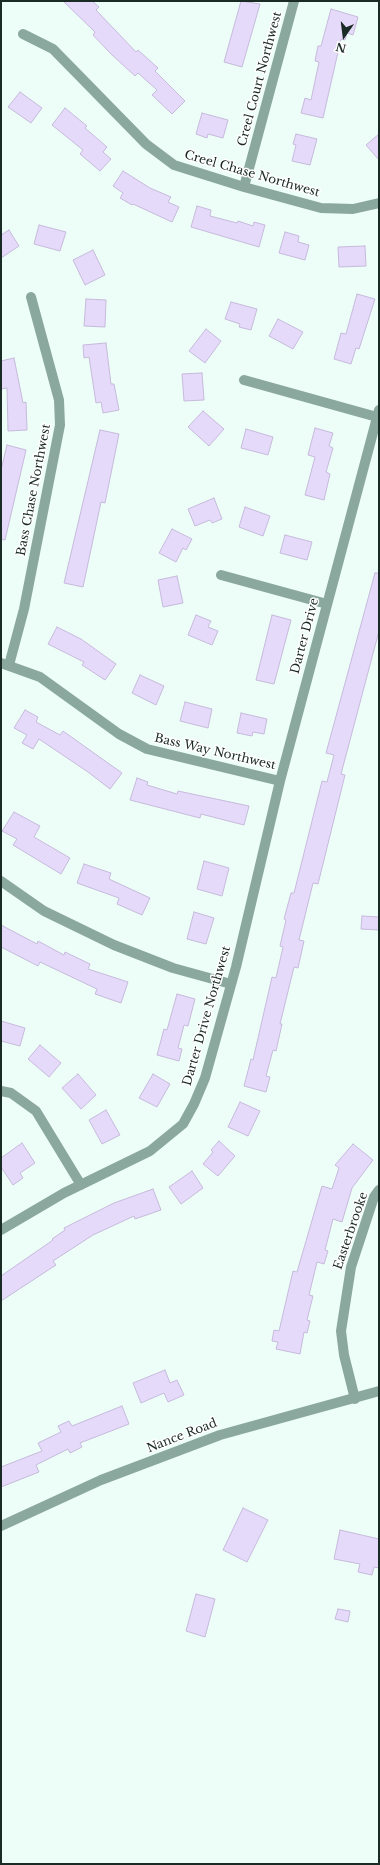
<!DOCTYPE html>
<html>
<head>
<meta charset="utf-8">
<style>
  body { margin:0 }
  #map { position:relative; width:380px; height:1865px; overflow:hidden; background:#edfdf7; font-family:"Libre Baskerville",serif }
  canvas { display:block }
  .frame { position:absolute; inset:0; border:2px solid #1a2a25; pointer-events:none }
  .north { position:absolute; left:324px; top:16px; width:40px; height:40px; -webkit-text-stroke:3px #fff; paint-order:stroke; rotate:194deg; font-size:11px; font-weight:700; line-height:16px; text-align:center; color:#1a2a25 }
  .north::after { content:''; display:block; margin:auto; width:14px; height:18px; background:#1a2a25; clip-path:polygon(50% 0,100% 100%,50% 72%,0 100%) }
</style>
</head>
<body>
<div id="map">
<canvas width="380" height="1865"></canvas>
<div class="frame"></div>
<div class="north">N</div>
</div>
<script>
const ctx = document.querySelector('canvas').getContext('2d');
ctx.lineJoin = 'round';
function fillPath(path, color) { ctx.fillStyle = color; ctx.fill(path, 'evenodd'); }
const poly = rows => new Path2D(rows.map(r => 'M' + r).join(''));
function stroke(path, color, width, dash) { ctx.strokeStyle = color; ctx.lineWidth = width; ctx.lineCap = dash ? 'butt' : 'round'; ctx.setLineDash(dash || []); ctx.stroke(path); }
function label(font, color, halo, rows, align = 'center') {
  ctx.font = font + ' "Libre Baskerville",serif'; ctx.lineWidth = 3; ctx.setLineDash([]); ctx.textBaseline = 'middle'; ctx.strokeStyle = halo; ctx.fillStyle = color; for (const [text, x, y, turn = 0] of rows) {
    ctx.save(); ctx.translate(x, y); ctx.rotate((+turn || 0) * Math.PI / 180); ctx.textAlign = isNaN(turn) ? turn : align; if (halo) ctx.strokeText(text, 0, 0); ctx.fillText(text, 0, 0); ctx.restore();
  }
}
const building = poly([
  [63,1,92,1,99,7,96,10,136,52,138,50,158,68,155,71,185,101,172,114,152,95,157,90,138,73,135,76,110,53,93,35,95,32,63,1],
  [241,1,260,4,242,67,224,62,241,1],
  [331,9,358,17,353,35,347,33,345,40,341,39,323,118,301,113,305,98,311,100,319,62,315,61,318,46,321,46,331,9],
  [20,92,42,108,31,123,8,107,20,92],
  [65,108,87,126,85,128,107,147,103,152,111,159,100,171,80,154,83,150,52,125,65,108],
  [202,113,228,120,223,138,208,134,207,138,196,134,202,113],
  [296,134,317,139,310,165,292,161,296,145,293,144,296,134],
  [379,134,379,160,366,145,379,134],
  [123,171,150,188,171,197,168,202,179,207,172,222,133,204,132,205,120,198,123,193,113,186,123,171],
  [197,206,211,210,210,216,237,223,238,221,253,226,254,222,265,225,259,247,191,227,197,206],
  [39,225,66,232,60,251,34,244,39,225],
  [9,230,19,246,1,258,1,235,9,230],
  [285,232,299,236,298,242,309,245,305,260,279,253,285,232],
  [365,246,366,266,339,267,338,247,365,246],
  [93,250,105,275,85,285,73,260,93,250],
  [357,294,375,299,359,349,356,348,351,364,334,359,341,333,346,334,357,294],
  [86,299,106,300,105,327,84,326,86,299],
  [231,302,257,309,251,330,239,327,240,324,225,319,231,302],
  [278,319,303,332,293,349,269,336,278,319],
  [206,329,221,341,205,363,189,351,206,329],
  [106,343,111,384,114,384,119,410,103,413,101,402,96,403,89,357,84,358,83,345,106,343],
  [14,358,23,403,26,402,27,430,8,431,7,388,1,389,1,361,14,358],
  [202,373,204,400,184,401,182,374,202,373],
  [203,411,224,429,209,446,188,427,203,411],
  [315,428,333,433,329,446,333,448,326,472,330,474,324,500,305,495,315,457,308,455,315,428],
  [246,429,273,437,268,455,241,448,246,429],
  [100,430,119,434,105,503,101,502,83,587,64,583,100,430],
  [7,445,26,450,5,540,1,539,1,470,7,445],
  [214,498,222,519,212,523,210,520,195,526,188,509,214,498],
  [245,507,270,516,263,536,239,527,245,507],
  [172,529,192,539,186,550,183,548,176,562,159,553,172,529],
  [285,535,312,542,307,560,280,553,285,535],
  [375,573,379,573,379,631,341,774,345,775,318,884,313,883,299,940,304,941,298,968,294,967,280,1024,282,1024,276,1051,273,1050,266,1076,270,1077,266,1092,244,1086,251,1059,253,1060,272,977,276,978,283,947,280,946,286,920,284,919,291,893,294,893,322,781,327,782,334,755,326,753,375,573],
  [177,576,183,603,163,607,158,580,177,576],
  [196,615,211,621,208,627,218,631,212,645,188,635,196,615],
  [272,615,291,620,274,684,256,680,272,615],
  [57,627,81,639,116,664,105,680,82,665,84,662,48,644,57,627],
  [140,675,164,686,156,705,132,693,140,675],
  [185,702,212,709,208,728,180,721,185,702],
  [25,710,38,717,36,722,60,735,63,731,122,773,110,789,88,772,39,739,33,749,22,743,27,735,14,728,25,710],
  [241,713,267,719,264,734,253,732,252,736,237,733,241,713],
  [137,778,148,782,147,785,177,794,178,791,249,806,244,825,201,814,200,818,130,800,137,778],
  [14,812,40,826,34,837,70,858,61,874,13,845,17,839,2,831,14,812],
  [204,861,229,868,222,896,197,889,204,861],
  [84,864,111,873,109,879,150,898,142,915,117,904,119,898,77,883,84,864],
  [194,912,214,918,206,944,187,939,194,912],
  [362,916,379,917,379,930,361,929,362,916],
  [1,925,37,944,38,941,64,955,65,952,90,964,88,969,128,982,121,1003,95,994,97,989,40,962,38,966,1,947,1,925],
  [177,994,195,999,188,1026,184,1025,178,1048,182,1049,179,1061,157,1055,164,1029,167,1030,177,994],
  [1,1021,25,1028,20,1046,1,1041,1,1021],
  [40,1045,61,1063,49,1077,28,1059,40,1045],
  [78,1074,96,1095,81,1109,62,1088,78,1074],
  [153,1074,170,1084,157,1107,139,1098,153,1074],
  [240,1102,260,1111,248,1136,228,1127,240,1102],
  [106,1110,120,1135,102,1144,89,1120,106,1110],
  [219,1141,235,1156,218,1176,203,1164,213,1152,211,1150,219,1141],
  [22,1143,35,1163,20,1173,23,1178,13,1185,1,1167,1,1158,22,1143],
  [353,1144,373,1160,352,1188,342,1222,333,1219,325,1250,328,1251,324,1264,317,1262,309,1295,313,1296,307,1320,310,1321,307,1333,304,1332,300,1354,276,1349,278,1342,272,1341,274,1330,279,1331,293,1271,297,1272,322,1186,332,1189,339,1168,335,1165,353,1144],
  [192,1171,203,1188,181,1204,169,1187,192,1171],
  [153,1189,161,1210,135,1219,134,1216,93,1235,53,1261,56,1265,1,1301,1,1276,53,1240,52,1239,65,1230,64,1228,114,1203,153,1189],
  [165,1370,170,1383,177,1380,184,1395,168,1402,164,1393,141,1403,133,1383,165,1370],
  [122,1406,129,1424,80,1443,82,1447,70,1453,68,1449,36,1465,39,1472,1,1487,1,1467,42,1451,38,1443,61,1432,58,1426,69,1421,72,1426,122,1406],
  [243,1508,268,1520,247,1562,223,1550,243,1508],
  [340,1530,379,1539,379,1568,374,1567,372,1575,358,1572,360,1564,334,1559,340,1530],
  [196,1594,215,1599,205,1637,186,1631,196,1594],
  [338,1609,350,1611,348,1622,335,1619,338,1609]
]);
const minor = poly([
  [23,34,53,49,146,144,174,165,244,187,321,208,353,209,379,203],
  [244,187,294,1],
  [244,380,377,417],
  [221,575,327,604],
  [1,663,40,677,119,734,147,749,280,781],
  [9,665,24,609,60,425,59,400,31,297],
  [1,881,44,911,114,945,173,968,231,984],
  [1,1091,11,1093,36,1111,81,1185],
  [1,1230,64,1193,150,1151,183,1124,194,1104,205,1078,236,967,280,781,379,410],
  [355,1399,344,1355,341,1331,351,1267,374,1197,379,1190]
]);
const tertiary = poly([
  [1,1526,101,1480,220,1435,379,1391]
]);
const streetNames = [
  ["Creel Court Northwest",260,79,-75],
  ["Creel Chase Northwest",252,174,16],
  ["Bass Chase Northwest",34,490,-79],
  ["Darter Drive",305,636,-75],
  ["Bass Way Northwest",215,752,13],
  ["Darter Drive Northwest",207,1016,-74],
  ["Easterbrooke",351,1231,-71],
  ["Nance Road",182,1436,-21]
];
fillPath(building, '#e6dafb');
stroke(building, '#c6badb', 1);
stroke(minor, '#8ba89e', 10);
stroke(tertiary, '#8ba89e', 10);
label('12px', '#1a2a25', '#fff', streetNames);
</script>
</body>
</html>
